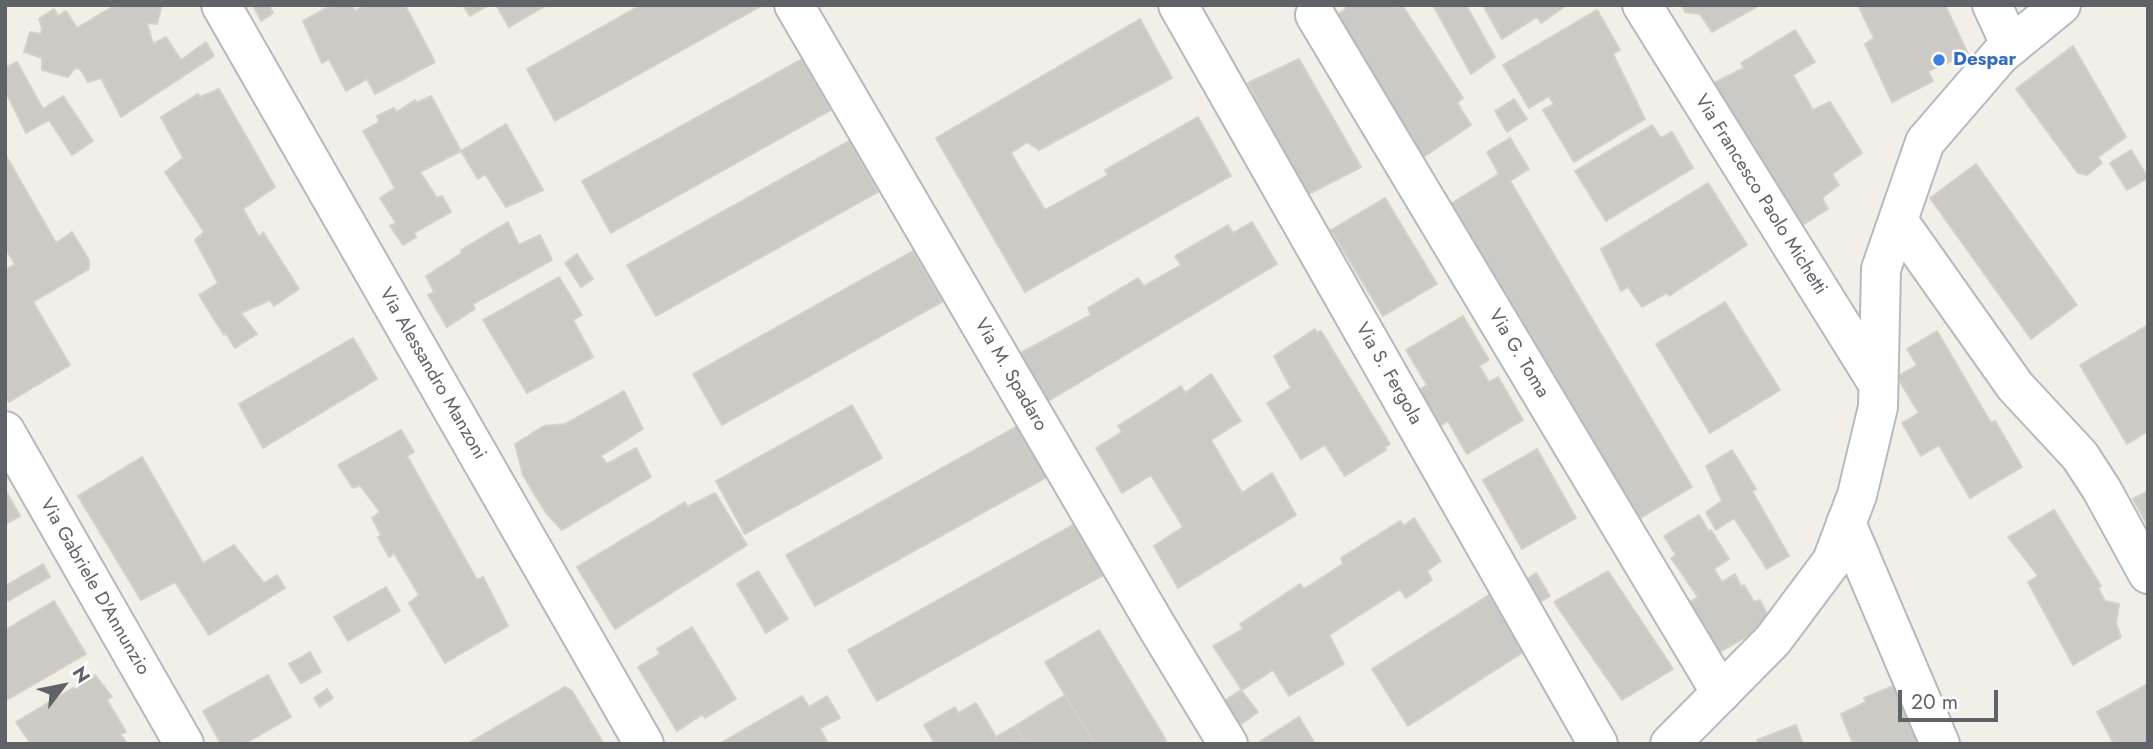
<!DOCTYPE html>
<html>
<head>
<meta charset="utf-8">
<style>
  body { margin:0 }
  #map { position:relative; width:2153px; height:749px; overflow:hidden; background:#f1efe8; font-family:Jost,sans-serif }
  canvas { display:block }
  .frame { position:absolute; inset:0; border:7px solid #5f6368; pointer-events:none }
  .north { position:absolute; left:28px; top:651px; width:70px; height:70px; -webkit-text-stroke:5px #fff; paint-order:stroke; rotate:58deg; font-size:19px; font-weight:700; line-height:28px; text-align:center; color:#5f6368 }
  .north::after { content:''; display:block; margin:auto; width:24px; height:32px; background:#5f6368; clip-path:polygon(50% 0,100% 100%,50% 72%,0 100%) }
  .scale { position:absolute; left:1898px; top:690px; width:100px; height:32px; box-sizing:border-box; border:4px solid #5f6368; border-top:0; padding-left:9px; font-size:21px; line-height:24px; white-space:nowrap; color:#5f6368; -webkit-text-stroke:5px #fff; paint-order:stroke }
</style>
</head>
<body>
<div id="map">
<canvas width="2153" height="749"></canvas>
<div class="frame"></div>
<div class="north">N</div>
<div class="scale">20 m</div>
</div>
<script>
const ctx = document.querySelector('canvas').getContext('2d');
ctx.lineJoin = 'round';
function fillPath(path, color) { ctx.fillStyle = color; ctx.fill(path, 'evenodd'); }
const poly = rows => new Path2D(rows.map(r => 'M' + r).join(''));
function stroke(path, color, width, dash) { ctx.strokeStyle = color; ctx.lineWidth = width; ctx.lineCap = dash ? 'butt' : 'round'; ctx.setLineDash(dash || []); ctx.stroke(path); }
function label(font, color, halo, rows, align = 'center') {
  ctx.font = font + ' Jost,sans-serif'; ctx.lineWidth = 5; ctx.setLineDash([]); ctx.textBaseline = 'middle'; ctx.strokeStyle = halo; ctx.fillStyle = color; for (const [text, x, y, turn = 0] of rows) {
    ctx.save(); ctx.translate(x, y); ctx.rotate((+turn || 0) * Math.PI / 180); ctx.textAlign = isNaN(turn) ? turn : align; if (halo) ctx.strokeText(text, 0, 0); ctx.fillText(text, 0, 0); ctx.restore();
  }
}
const building = poly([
  [110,5,162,5,157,24,147,23,153,44,166,37,181,60,206,42,214,56,121,117,101,78,88,82,80,69,75,68,68,77,42,70,42,58,24,52,30,32,41,34,42,28,39,19,54,9,58,16,66,11,77,28,112,7,110,5],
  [253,5,269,5,273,13,261,21,253,5],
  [332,5,352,5,355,11,367,5,405,5,435,62,375,94,367,79,346,91,329,59,322,63,303,21,332,5],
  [463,5,489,5,470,16,463,5],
  [496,5,547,5,509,27,496,5],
  [641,5,763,5,555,121,527,69,641,5],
  [1345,5,1398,5,1399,7,1402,5,1463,98,1457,103,1471,125,1422,158,1337,15,1346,9,1345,5],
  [1433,5,1466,5,1495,57,1471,74,1433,5],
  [1483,5,1567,5,1541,23,1537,17,1502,39,1483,5],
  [1682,5,1760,5,1712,32,1700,14,1685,12,1682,5],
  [1858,5,1945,5,1968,54,1928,71,1933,81,1892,102,1865,44,1874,38,1858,5],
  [1597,10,1620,50,1613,54,1645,119,1574,162,1543,110,1554,104,1549,96,1529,108,1503,65,1597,10],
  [1140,19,1172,78,1039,150,1027,142,1011,153,1045,210,1108,175,1105,170,1198,117,1231,176,1025,292,936,138,1140,19],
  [1795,30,1815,62,1793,75,1813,110,1830,102,1862,153,1832,174,1839,185,1822,198,1828,209,1796,229,1751,153,1757,150,1753,144,1746,147,1710,89,1714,83,1744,68,1741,63,1795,30],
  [2073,46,2126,137,2098,157,2102,163,2087,175,2078,173,2016,89,2073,46],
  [802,59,831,110,611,233,582,181,802,59],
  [1299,59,1361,167,1305,196,1248,83,1299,59],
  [17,62,43,109,63,96,93,141,72,155,49,120,26,133,5,90,5,68,17,62],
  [219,89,275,187,243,209,259,237,263,232,299,289,274,306,270,300,241,313,257,334,235,348,225,332,224,335,199,295,218,283,195,240,204,232,165,172,183,158,161,117,198,94,200,97,219,89],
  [431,96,461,151,420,172,437,198,442,196,451,212,414,233,416,237,403,245,390,226,396,223,380,198,395,188,363,131,379,122,377,116,394,108,397,112,415,100,417,103,431,96],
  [1514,99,1527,119,1507,132,1495,111,1514,99],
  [506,124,543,190,506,207,485,174,478,179,461,151,506,124],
  [1652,125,1661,138,1672,132,1693,168,1606,221,1575,171,1652,125],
  [1510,138,1529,169,1510,181,1692,487,1637,520,1449,205,1499,174,1487,152,1510,138],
  [849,141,878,192,656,316,627,265,849,141],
  [2131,150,2148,178,2127,190,2110,163,2131,150],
  [5,154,56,243,72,232,89,260,89,269,33,302,70,365,9,402,5,395,5,270,15,264,5,248,5,154],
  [1976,164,2077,305,2031,339,1930,198,1976,164],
  [1708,183,1747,245,1669,296,1667,293,1642,307,1628,287,1621,291,1601,249,1708,183],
  [1385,198,1437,284,1383,316,1331,230,1385,198],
  [508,222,519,245,540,235,552,260,473,304,475,309,447,327,428,295,434,292,426,276,462,253,461,250,508,222],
  [1252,222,1277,264,1040,406,1013,357,1091,315,1088,308,1138,278,1144,286,1181,265,1175,256,1228,225,1233,233,1252,222],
  [913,251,942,302,722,425,693,374,913,251],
  [577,254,593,279,581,287,565,263,577,254],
  [559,277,582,315,573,320,593,357,527,393,483,320,559,277],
  [1725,302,1780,390,1710,433,1656,344,1725,302],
  [1463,316,1489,360,1479,366,1489,382,1498,377,1523,420,1467,454,1448,421,1440,426,1419,390,1427,385,1406,350,1463,316],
  [2148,325,2148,431,2127,444,2080,365,2148,325],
  [1315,329,1317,333,1321,331,1390,444,1385,447,1386,450,1345,476,1325,445,1301,459,1267,403,1291,388,1274,356,1315,329],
  [1937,331,1991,423,1995,421,2022,467,1970,498,1939,445,1921,456,1902,423,1919,413,1897,377,1917,365,1907,349,1937,331],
  [353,338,377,379,263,448,239,404,353,338],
  [1211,374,1241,421,1211,440,1242,493,1272,473,1296,515,1178,588,1154,546,1183,527,1151,475,1122,493,1096,448,1122,432,1118,426,1181,386,1185,393,1211,374],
  [624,391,643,429,601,456,607,464,636,448,651,477,562,530,546,513,523,475,515,444,544,426,565,424,624,391],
  [852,405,882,458,745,534,716,481,852,405],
  [1021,424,1049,476,815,606,786,555,1021,424],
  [401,430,414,452,407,456,477,580,483,577,508,626,445,663,409,603,419,595,394,553,389,557,378,537,381,535,372,518,380,512,360,485,353,488,338,465,401,430],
  [1537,449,1576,518,1522,549,1483,480,1537,449],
  [1732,450,1756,489,1752,491,1789,556,1767,569,1734,518,1716,530,1706,512,1722,501,1706,466,1732,450],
  [142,457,203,563,234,545,264,583,277,575,285,588,209,635,175,582,141,600,78,496,142,457],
  [5,490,20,516,5,524,5,490],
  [2148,491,2148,526,2133,499,2148,491],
  [715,493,747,545,615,629,577,567,685,502,687,507,715,493],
  [2054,510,2101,586,2098,588,2105,601,2119,604,2116,623,2121,637,2073,665,2028,582,2038,576,2008,537,2054,510],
  [1699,515,1709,532,1711,530,1729,559,1714,569,1722,582,1735,574,1741,587,1744,585,1754,602,1760,600,1771,622,1715,655,1683,606,1698,597,1671,558,1676,555,1664,536,1699,515],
  [1414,518,1441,561,1427,571,1432,580,1406,598,1400,589,1329,635,1344,664,1289,696,1273,670,1242,690,1213,646,1243,629,1240,624,1300,584,1304,589,1343,564,1341,558,1400,521,1404,526,1414,518],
  [1080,521,1109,572,877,701,848,650,1080,521],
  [43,564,50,577,8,601,5,597,5,586,43,564],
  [758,571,788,619,766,633,737,584,758,571],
  [1608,571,1673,669,1622,700,1554,602,1608,571],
  [1536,573,1550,596,1534,606,1523,582,1536,573],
  [386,587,400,611,348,641,334,617,386,587],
  [1489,595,1525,651,1408,726,1372,669,1489,595],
  [54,601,86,654,5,701,5,630,54,601],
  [692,627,736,699,705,718,703,714,677,731,638,667,660,654,657,649,692,627],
  [1099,630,1166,740,1161,744,1095,744,1045,662,1099,630],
  [310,652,321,672,301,683,289,664,310,652],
  [95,675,112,697,107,700,126,732,120,734,128,744,31,744,16,722,95,675],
  [268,675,291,717,244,744,221,744,203,711,268,675],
  [2148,684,2148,744,2114,744,2097,712,2148,684],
  [1896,685,1921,744,1853,744,1841,714,1866,702,1864,698,1896,685],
  [565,687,572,691,604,744,467,744,565,687],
  [327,689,333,698,320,707,314,698,327,689],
  [1241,690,1258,712,1234,729,1218,705,1241,690],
  [1065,695,1095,744,1026,744,1015,726,1065,695],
  [802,696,809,707,827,696,840,718,820,728,828,744,719,744,802,696],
  [976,703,996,737,1015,726,1026,744,935,744,924,725,955,707,958,713,976,703],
  [1299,717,1315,744,1256,744,1299,717],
  [1796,725,1803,744,1759,744,1757,740,1796,725]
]);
const street = poly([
  [221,5,644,744],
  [794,5,1157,627,1228,744],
  [1178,5,1598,744],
  [1642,5,1878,384],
  [1992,5,2011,46],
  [1315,15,1721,693],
  [1899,222,2015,386,2080,456,2102,490,2148,574],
  [5,431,184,744],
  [1846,523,1940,744]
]);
const secondary = poly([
  [1670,744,1773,640,1832,561,1857,495,1878,407,1881,269,1925,142,2000,55,2061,5]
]);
const markers = [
  [1939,60,7,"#3f7fe0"]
];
const shopNames = [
  ["Despar",1953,60]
];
const streetNames = [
  ["Via Francesco Paolo Michetti",1760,195,58],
  ["Via G. Toma",1518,354,59],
  ["Via Alessandro Manzoni",432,374,60],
  ["Via S. Fergola",1388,374,60],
  ["Via M. Spadaro",1010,375,60],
  ["Via Gabriele D'Annunzio",94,587,60]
];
fillPath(building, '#cccac5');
stroke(building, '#d6d1c6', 2);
stroke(street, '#b5b8bc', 42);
stroke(secondary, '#b6babf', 42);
stroke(street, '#fff', 38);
stroke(secondary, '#fff', 38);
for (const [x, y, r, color] of markers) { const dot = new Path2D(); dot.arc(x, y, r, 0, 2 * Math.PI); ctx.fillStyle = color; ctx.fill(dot); stroke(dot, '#fff', 2.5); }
label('bold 19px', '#366cbe', '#fff', shopNames, 'left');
label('19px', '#5f6368', '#fff', streetNames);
</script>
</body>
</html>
